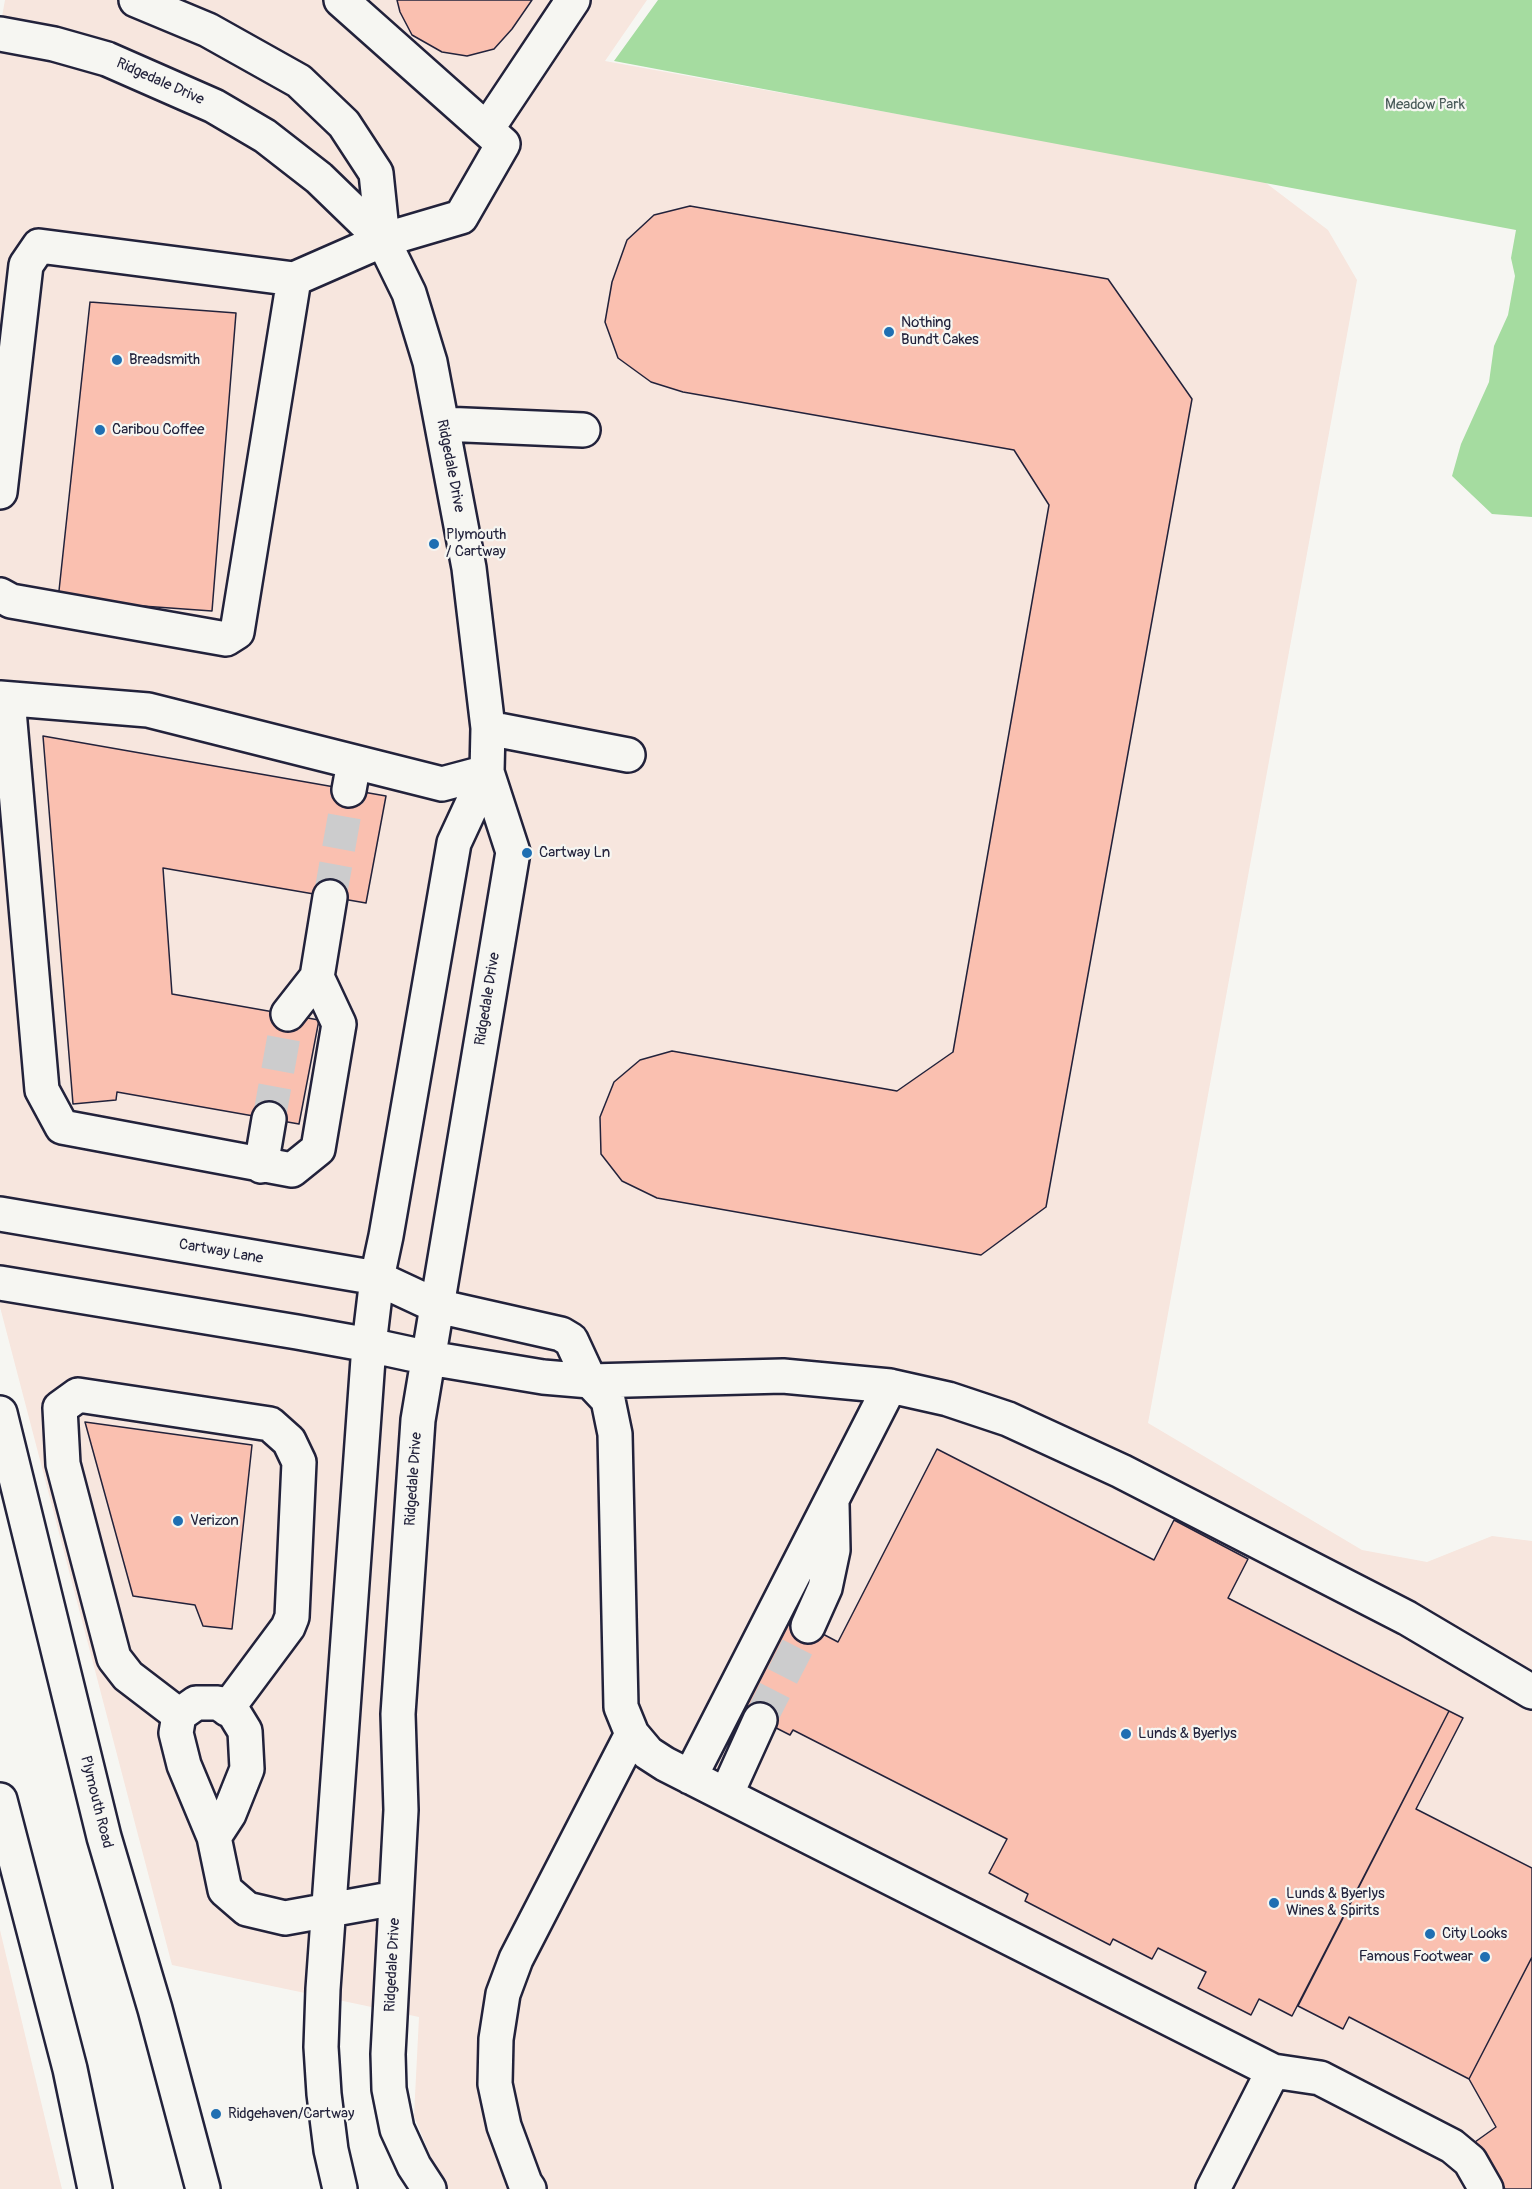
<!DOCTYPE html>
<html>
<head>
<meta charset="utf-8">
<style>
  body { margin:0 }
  canvas { display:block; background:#f6f6f2 }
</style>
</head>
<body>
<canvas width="1532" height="2189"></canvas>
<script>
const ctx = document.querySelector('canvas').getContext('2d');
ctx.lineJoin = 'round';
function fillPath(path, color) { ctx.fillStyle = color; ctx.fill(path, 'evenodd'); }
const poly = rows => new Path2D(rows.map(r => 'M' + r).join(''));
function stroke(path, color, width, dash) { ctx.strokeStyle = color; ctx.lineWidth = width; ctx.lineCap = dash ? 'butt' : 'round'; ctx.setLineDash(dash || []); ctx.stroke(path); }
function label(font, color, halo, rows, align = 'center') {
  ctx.font = font + ' Pangolin,sans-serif'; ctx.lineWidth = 4.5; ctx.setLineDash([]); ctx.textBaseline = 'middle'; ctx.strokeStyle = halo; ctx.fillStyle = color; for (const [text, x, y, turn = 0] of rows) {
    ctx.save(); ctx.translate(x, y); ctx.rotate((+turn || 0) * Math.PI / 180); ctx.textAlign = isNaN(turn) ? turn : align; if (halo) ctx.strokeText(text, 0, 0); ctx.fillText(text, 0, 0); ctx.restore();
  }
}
const built = poly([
  [5,0,647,0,605,61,1262,180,1328,230,1357,280,1148,1423,1362,1550,1427,1562,1492,1536,1532,1541,1532,2189,446,2189,439,2177,414,2116,419,2017,172,1965,0,1307,0,28],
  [0,1930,59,2177,62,2189,0,2189]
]);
const green = poly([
  [658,0,1532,0,1532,517,1492,514,1452,476,1461,444,1489,382,1494,346,1508,315,1515,276,1511,258,1516,230,614,61]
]);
const building = poly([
  [397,0,532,0,512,29,494,49,467,56,442,52,412,35,400,12,397,0],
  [690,206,1108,279,1192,399,1046,1207,981,1255,657,1198,622,1181,601,1154,600,1117,614,1082,640,1060,672,1051,897,1091,953,1052,1049,505,1014,450,683,392,651,382,618,358,605,322,612,282,627,240,654,215,690,206],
  [90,302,236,313,212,611,58,600,90,302],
  [43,736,386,796,366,903,163,868,172,994,319,1020,299,1124,117,1092,116,1100,73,1104,43,736],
  [85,1422,252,1445,232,1629,203,1626,195,1605,133,1596,85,1422],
  [937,1449,1154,1560,1174,1520,1248,1559,1228,1598,1449,1711,1292,2016,1259,1999,1251,2015,1198,1988,1206,1972,1158,1948,1152,1959,1113,1939,1110,1945,1025,1901,1028,1894,989,1873,1007,1839,793,1730,790,1735,735,1707,783,1613,838,1642,937,1449],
  [1449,1711,1463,1718,1416,1809,1532,1868,1532,1957,1469,2079,1349,2017,1343,2029,1298,2006,1449,1711],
  [1532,1957,1532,2189,1505,2189,1475,2142,1496,2127,1469,2079,1532,1957]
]);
const minorTunnel = poly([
  [330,897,349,790],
  [269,1119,288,1014],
  [760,1720,808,1626]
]);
const minor = poly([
  [136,0,208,30,299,81,344,124,376,173,383,240],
  [0,34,54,44,107,59,214,106,265,136,319,178,383,240,409,293,430,362,469,568,488,728,487,772,513,852,418,1420,398,1714,401,1810,388,2054,389,2089,397,2129,414,2166,429,2189],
  [487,129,573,0],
  [442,424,583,430],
  [0,492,26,265,39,246,294,279,383,240,461,217,503,144,341,0],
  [0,595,11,601,226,639,237,632,294,279],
  [0,698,148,710,442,784,487,772],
  [8,699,42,1090,62,1127,292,1170,318,1149,339,1024,317,977,330,897],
  [488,728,628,755],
  [349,790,354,762],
  [288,1014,317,977],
  [261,1166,269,1119],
  [0,1214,377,1278,437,1306,561,1334,571,1340,590,1381,608,1400,615,1434,621,1707,632,1734,648,1753,665,1764,726,1795,1273,2071,1320,2078,1452,2146,1470,2161,1486,2189],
  [0,1283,297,1332,369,1345,429,1358,543,1377,590,1381,783,1376,890,1386,948,1399,1008,1419,1121,1471,1407,1618,1532,1692],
  [808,1626,825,1588,833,1550,832,1504],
  [179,1715,128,1676,114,1658,63,1464,60,1408,78,1395,270,1424,289,1441,299,1462,292,1617,288,1627,227,1709],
  [690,1777,890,1386],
  [726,1795,760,1720],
  [214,1837,229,1814,247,1769,245,1731,234,1713,218,1703,196,1703,179,1715,176,1733,184,1765,214,1837,225,1890,247,1909,285,1918,396,1898],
  [340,2189,331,2150,324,2094,321,2047,323,1989,369,1345,377,1278,386,1236,454,843,487,772],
  [529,2189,525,2183,504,2126,495,2084,496,2039,503,1994,516,1959,632,1734],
  [1213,2189,1273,2071]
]);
const major = poly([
  [0,1413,104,1837,155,2009,203,2189],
  [0,1800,70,2069,95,2189]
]);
const markers = [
  [889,332,6,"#1f6fb2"],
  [117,360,6,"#1f6fb2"],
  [100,430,6,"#1f6fb2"],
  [434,544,6,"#1f6fb2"],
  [527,853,6,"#1f6fb2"],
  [178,1521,6,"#1f6fb2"],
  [1126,1734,6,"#1f6fb2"],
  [1274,1903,6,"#1f6fb2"],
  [1430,1934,6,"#1f6fb2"],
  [1485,1957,6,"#1f6fb2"],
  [216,2114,6,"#1f6fb2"]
];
const streetNames = [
  ["Ridgedale Drive",160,82,24],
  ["Ridgedale Drive",450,466,79],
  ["Ridgedale Drive",488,999,-81],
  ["Cartway Lane",221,1252,10],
  ["Ridgedale Drive",414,1479,-86],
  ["Plymouth Road",96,1802,76],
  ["Ridgedale Drive",393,1965,-87]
];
const parkNames = [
  ["Meadow Park",1425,105]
];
const poiNames = [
  ["Nothing",901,323],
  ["Bundt Cakes",901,340],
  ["Breadsmith",129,360],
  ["Caribou Coffee",112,430],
  ["Plymouth",446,535],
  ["/ Cartway",446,552],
  ["Cartway Ln",539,853],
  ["Verizon",190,1521],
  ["Lunds & Byerlys",1138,1734],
  ["Lunds & Byerlys",1286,1894],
  ["Wines & Spirits",1286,1911],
  ["City Looks",1442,1934],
  ["Famous Footwear",1473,1957,"right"],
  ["Ridgehaven/Cartway",228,2114]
];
fillPath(built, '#f7e6de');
fillPath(green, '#a5dca0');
fillPath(building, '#fac0b0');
stroke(building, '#22223b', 1.5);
stroke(minorTunnel, '#cccccd', 33, [33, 16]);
stroke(minor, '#22223b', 38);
stroke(major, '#22223b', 38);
stroke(minor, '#f6f6f2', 33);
stroke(major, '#f6f6f2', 33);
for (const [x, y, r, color] of markers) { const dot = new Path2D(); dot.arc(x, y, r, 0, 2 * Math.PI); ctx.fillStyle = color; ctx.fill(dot); stroke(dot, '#f6f6f2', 2); }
label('15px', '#22223b', '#f6f6f2', streetNames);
label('15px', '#495a59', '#f6f6f2', parkNames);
label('15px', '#22223b', '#f6f6f2', poiNames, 'left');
</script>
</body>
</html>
